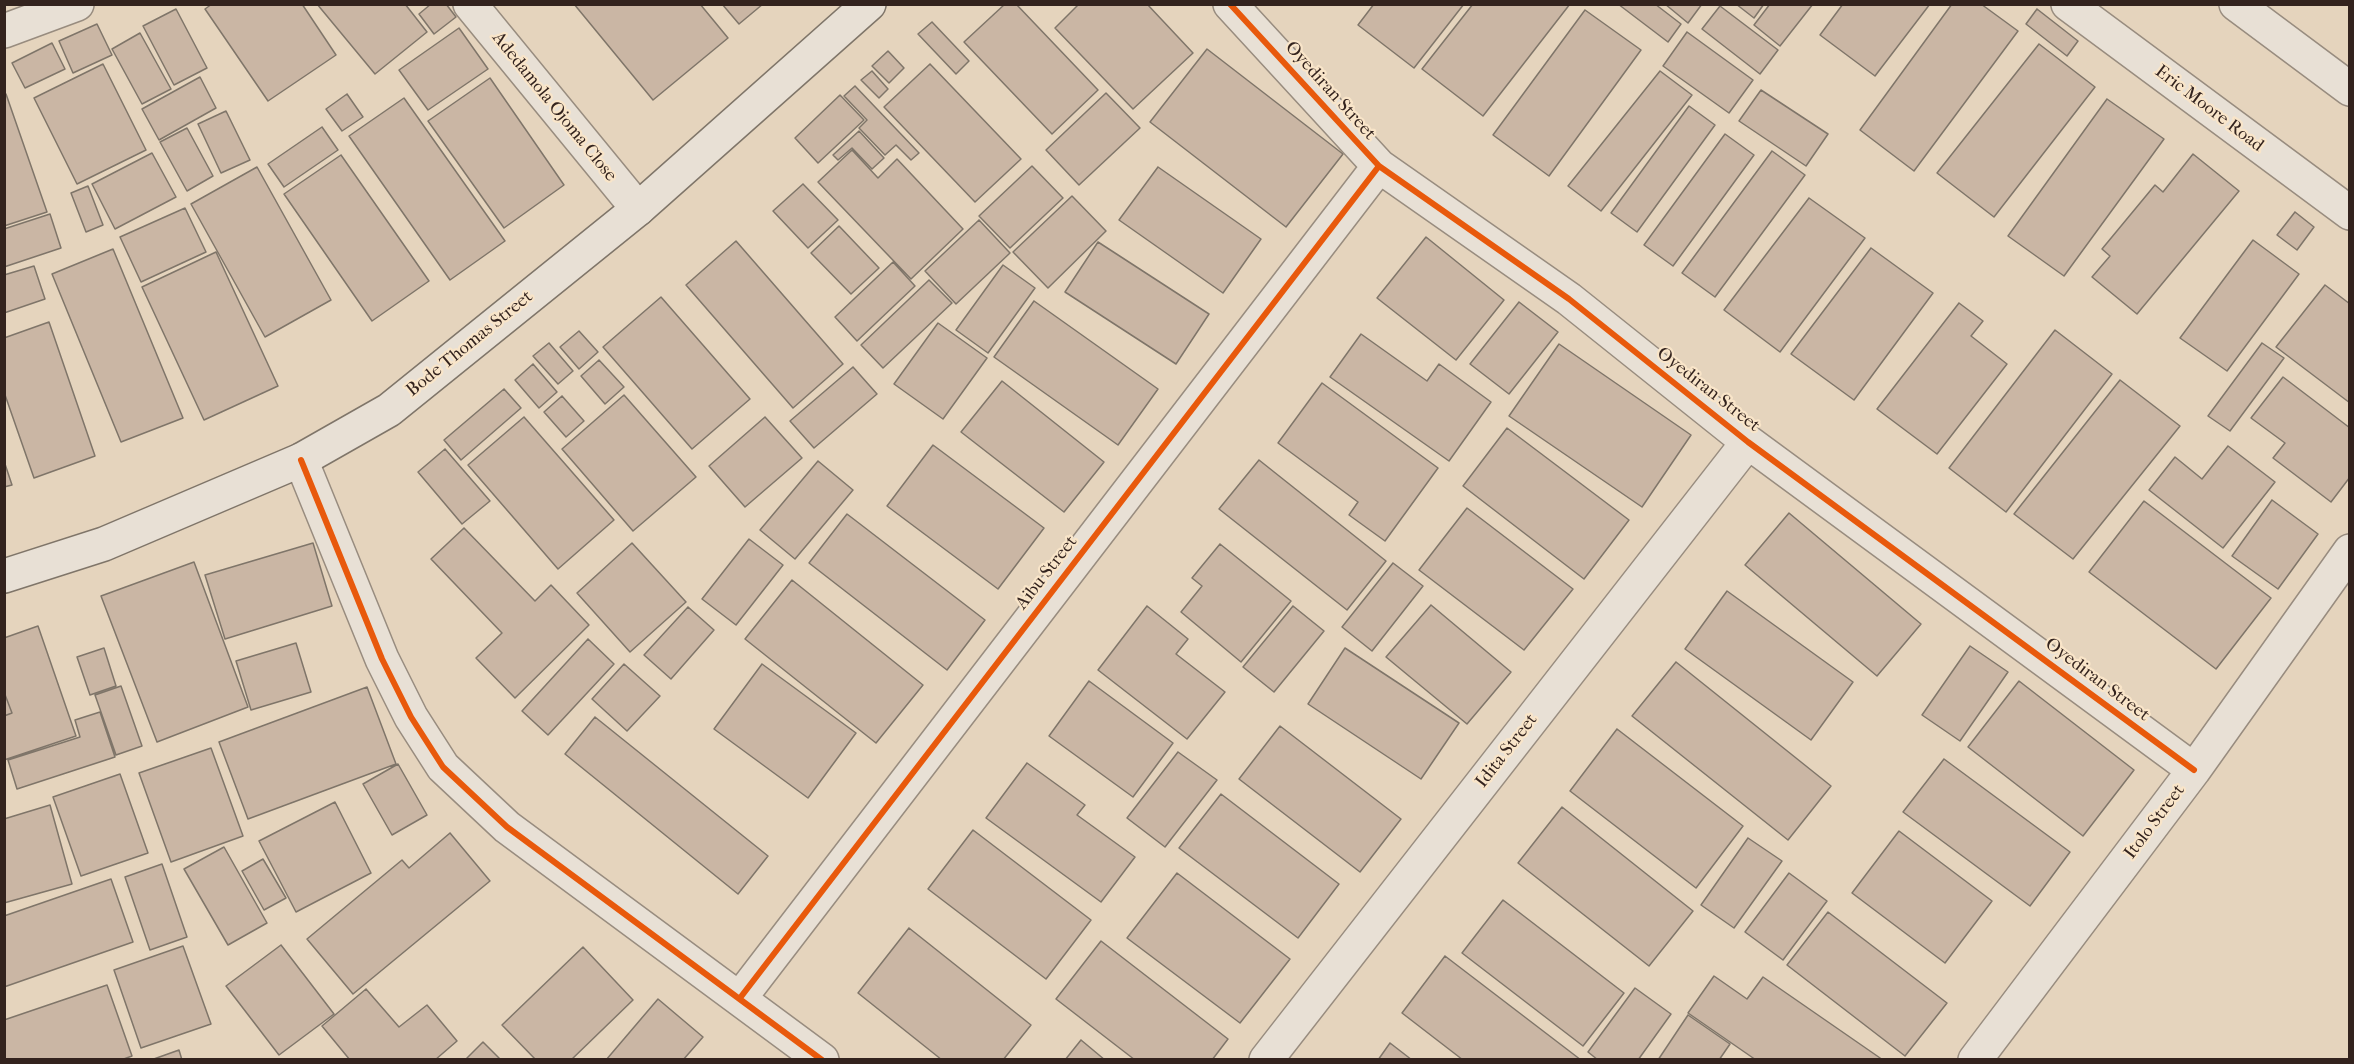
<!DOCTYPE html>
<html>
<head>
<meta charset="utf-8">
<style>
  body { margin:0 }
  #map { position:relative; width:2354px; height:1064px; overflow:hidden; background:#e5d4bd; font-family:"IM FELL French Canon",serif }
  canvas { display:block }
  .frame { position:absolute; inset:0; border:6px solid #33231e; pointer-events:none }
</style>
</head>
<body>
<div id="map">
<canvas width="2354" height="1064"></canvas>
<div class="frame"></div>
</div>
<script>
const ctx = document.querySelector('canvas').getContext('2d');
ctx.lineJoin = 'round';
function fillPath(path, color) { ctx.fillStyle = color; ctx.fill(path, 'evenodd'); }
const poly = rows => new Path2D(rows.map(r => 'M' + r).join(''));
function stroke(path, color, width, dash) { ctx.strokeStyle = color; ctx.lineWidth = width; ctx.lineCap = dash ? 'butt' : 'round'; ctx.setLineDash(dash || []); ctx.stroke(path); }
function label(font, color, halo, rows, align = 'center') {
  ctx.font = font + ' "IM FELL French Canon",serif'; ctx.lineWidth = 4.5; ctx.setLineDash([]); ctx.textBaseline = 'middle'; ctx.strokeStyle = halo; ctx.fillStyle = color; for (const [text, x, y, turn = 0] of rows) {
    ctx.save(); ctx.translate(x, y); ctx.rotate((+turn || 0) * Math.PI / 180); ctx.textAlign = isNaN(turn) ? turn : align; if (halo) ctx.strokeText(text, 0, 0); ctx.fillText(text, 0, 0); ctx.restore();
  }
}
const building = poly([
  [212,4,302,4,336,55,268,101,205,9,212,4],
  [317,4,405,4,427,32,375,74,317,4],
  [431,4,446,4,456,17,434,34,419,14,431,4],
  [574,4,700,4,728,38,653,100,574,4],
  [722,4,763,4,739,24,722,4],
  [1005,4,1016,4,1098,90,1052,134,964,42,1005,4],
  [1079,4,1147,4,1193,53,1133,109,1055,28,1079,4],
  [1374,4,1464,4,1414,68,1358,25,1374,4],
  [1473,4,1570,4,1483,116,1422,69,1473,4],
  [1618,4,1655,4,1681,24,1668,42,1618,4],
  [1665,4,1702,4,1688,23,1665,4],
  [1736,4,1764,4,1754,18,1736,4],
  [1770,4,1813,4,1780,46,1754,25,1770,4],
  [1843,4,1930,4,1875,76,1820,35,1843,4],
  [1952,4,1981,4,2018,31,1914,171,1860,130,1952,4],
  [1720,6,1778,50,1760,74,1702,29,1720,6],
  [176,9,207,68,174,85,143,26,176,9],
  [2037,9,2078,41,2067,56,2026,24,2037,9],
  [1585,10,1641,50,1549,176,1493,135,1585,10],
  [932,22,969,61,956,74,918,34,932,22],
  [97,24,112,55,73,73,59,41,97,24],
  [459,28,488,69,428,110,399,70,459,28],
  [1687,32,1753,80,1729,113,1663,66,1687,32],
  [140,33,171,89,142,104,112,49,140,33],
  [52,43,65,69,25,88,12,63,52,43],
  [2039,44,2095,87,1994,217,1937,173,2039,44],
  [1207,49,1343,154,1286,227,1150,122,1207,49],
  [888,51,904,68,889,83,872,66,888,51],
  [103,64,146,150,77,184,34,98,103,64],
  [930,64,1021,159,975,202,884,107,930,64],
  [872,71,888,89,879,98,861,80,872,71],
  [1660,71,1692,95,1601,211,1568,186,1660,71],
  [200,77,216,108,159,140,142,109,200,77],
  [490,78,564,185,504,228,428,121,490,78],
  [855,86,919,153,911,160,896,145,885,155,859,128,867,120,844,96,855,86],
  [1761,90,1828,134,1806,166,1739,121,1761,90],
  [1106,93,1140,128,1079,185,1046,150,1106,93],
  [6,94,47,212,4,226,4,95,6,94],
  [347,94,363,117,342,131,326,109,347,94],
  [840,95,864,120,818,163,795,138,840,95],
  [404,98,505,241,450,280,349,136,404,98],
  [2107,99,2164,139,2064,276,2008,236,2107,99],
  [1689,106,1715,125,1637,232,1611,213,1689,106],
  [226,111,250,160,221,173,198,124,226,111],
  [322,127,338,150,284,187,268,164,322,127],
  [187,128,213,176,187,191,160,142,187,128],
  [859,131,884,158,872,169,852,148,838,160,833,155,859,131],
  [1725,134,1754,155,1673,266,1644,245,1725,134],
  [852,150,878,178,897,159,963,229,911,279,818,182,852,150],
  [1772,151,1805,175,1715,297,1682,273,1772,151],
  [152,153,176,197,115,229,92,184,152,153],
  [2193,154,2239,191,2137,314,2092,277,2110,256,2102,249,2155,185,2163,192,2193,154],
  [341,155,429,281,372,321,284,194,341,155],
  [1032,166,1063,198,1010,248,979,216,1032,166],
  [257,167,331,300,265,337,191,204,257,167],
  [1158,167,1261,239,1223,293,1119,220,1158,167],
  [803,184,838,220,808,248,773,211,803,184],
  [88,186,103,225,86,232,71,193,88,186],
  [1072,196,1106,231,1048,288,1013,252,1072,196],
  [1809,198,1865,238,1780,352,1724,310,1809,198],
  [185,208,206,252,141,282,120,237,185,208],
  [2295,212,2314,227,2297,250,2277,235,2295,212],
  [50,214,61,248,4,267,4,229,50,214],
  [979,220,1010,253,956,304,925,271,979,220],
  [839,226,879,268,851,294,811,253,839,226],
  [1426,237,1504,300,1456,360,1377,298,1426,237],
  [2253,240,2299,274,2227,371,2180,338,2253,240],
  [736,241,843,364,793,408,686,285,736,241],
  [1098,242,1209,314,1176,364,1065,292,1098,242],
  [1871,248,1933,293,1854,400,1791,354,1871,248],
  [113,249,183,418,121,442,52,274,113,249],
  [216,252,278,386,204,420,142,287,216,252],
  [893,262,915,286,857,341,835,317,893,262],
  [1003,265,1035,288,988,353,956,330,1003,265],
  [34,266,45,299,4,313,4,275,34,266],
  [929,280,952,303,883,368,861,345,929,280],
  [2325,285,2350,304,2350,403,2276,347,2325,285],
  [661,297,750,399,692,449,603,347,661,297],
  [1034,301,1158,389,1118,445,994,357,1034,301],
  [1519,302,1558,332,1509,394,1470,364,1519,302],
  [1959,303,1983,321,1971,336,2007,364,1937,454,1877,409,1959,303],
  [49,322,95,456,34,478,4,392,4,338,49,322],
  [938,323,987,358,943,419,894,384,938,323],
  [2055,330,2112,374,2006,512,1949,468,2055,330],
  [579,331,598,352,579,369,560,347,579,331],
  [1361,334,1427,381,1439,364,1491,402,1449,461,1330,377,1361,334],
  [549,343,573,371,558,384,533,356,549,343],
  [2262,343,2284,358,2230,431,2208,416,2262,343],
  [1559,344,1691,435,1642,507,1509,416,1559,344],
  [599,360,624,387,605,404,581,376,599,360],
  [533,364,557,392,539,408,515,380,533,364],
  [853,367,877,394,814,448,790,421,853,367],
  [2283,377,2350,428,2350,477,2331,502,2273,458,2285,443,2251,418,2283,377],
  [2120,380,2180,426,2073,559,2014,514,2120,380],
  [1002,381,1104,462,1064,512,961,432,1002,381],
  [1322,383,1438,468,1385,541,1349,515,1358,502,1278,443,1322,383],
  [504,389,521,408,461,460,444,440,504,389],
  [624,395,696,477,633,531,562,449,624,395],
  [562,396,584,421,566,437,544,412,562,396],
  [524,417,614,520,558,569,468,465,524,417],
  [765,417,802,458,745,507,709,466,765,417],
  [1507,428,1629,520,1584,579,1463,486,1507,428],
  [933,445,1044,528,998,589,887,506,933,445],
  [2228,446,2275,482,2223,548,2149,490,2175,457,2202,479,2228,446],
  [445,449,490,501,462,524,418,472,445,449],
  [1259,460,1386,561,1347,610,1219,509,1259,460],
  [4,461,12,485,4,487,4,461],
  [818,461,853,490,795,559,760,530,818,461],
  [2272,500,2318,534,2278,589,2232,556,2272,500],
  [2144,501,2271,598,2216,669,2089,572,2144,501],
  [1467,508,1573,589,1524,650,1419,570,1467,508],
  [1789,513,1921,624,1877,676,1745,565,1789,513],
  [847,514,985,620,947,670,809,563,847,514],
  [464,528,535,601,551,585,589,625,515,698,476,658,502,633,431,559,464,528],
  [749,539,783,565,736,625,702,599,749,539],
  [313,543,332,606,225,639,205,575,313,543],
  [632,543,686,602,630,652,577,593,632,543],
  [1220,544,1291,601,1241,662,1181,612,1202,586,1192,578,1220,544],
  [194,562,248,707,157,742,101,596,194,562],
  [1393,563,1423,586,1372,651,1342,627,1393,563],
  [792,580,923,685,876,743,745,639,792,580],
  [1727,591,1853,682,1811,740,1685,649,1727,591],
  [1431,605,1511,672,1467,724,1386,657,1431,605],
  [1147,606,1188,639,1176,654,1225,692,1187,739,1098,670,1147,606],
  [1293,606,1324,631,1274,692,1243,667,1293,606],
  [688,607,714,630,671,679,644,655,688,607],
  [38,626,76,736,4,760,4,716,12,713,4,692,4,638,38,626],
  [588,639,614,664,548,735,522,711,588,639],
  [296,643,311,692,251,710,236,661,296,643],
  [1970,646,2008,672,1960,741,1922,715,1970,646],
  [104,648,116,686,90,695,77,657,104,648],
  [1345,648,1459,723,1421,779,1308,704,1345,648],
  [1676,662,1831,786,1788,840,1632,716,1676,662],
  [624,664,660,696,627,731,592,699,624,664],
  [762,664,856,733,808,798,714,729,762,664],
  [1089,681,1173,743,1133,797,1049,736,1089,681],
  [2019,681,2134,770,2083,836,1968,747,2019,681],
  [121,686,142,746,116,755,95,695,121,686],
  [367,687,396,764,248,819,219,742,367,687],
  [4,692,12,713,4,716,4,692],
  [100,712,115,757,17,789,8,760,80,737,75,720,100,712],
  [595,717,768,856,738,894,565,754,595,717],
  [1280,726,1401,819,1360,872,1239,779,1280,726],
  [1617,729,1743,826,1696,888,1570,791,1617,729],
  [211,748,243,836,171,862,139,773,211,748],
  [1178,752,1217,780,1165,847,1127,818,1178,752],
  [1944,759,2070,852,2030,906,1903,812,1944,759],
  [1027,763,1085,805,1077,815,1135,857,1101,902,986,818,1027,763],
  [398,764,427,815,392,835,363,784,398,764],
  [120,774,148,853,81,876,53,797,120,774],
  [1221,794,1339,884,1298,938,1179,848,1221,794],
  [335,802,371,873,296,912,259,841,335,802],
  [50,805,72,884,4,903,4,819,50,805],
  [1562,807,1693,911,1649,966,1518,863,1562,807],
  [973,830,1091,920,1046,979,928,889,973,830],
  [1899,831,1992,901,1945,963,1852,893,1899,831],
  [450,833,490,881,353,994,307,939,402,860,409,868,450,833],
  [1748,838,1782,861,1734,928,1701,905,1748,838],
  [224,847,267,923,228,945,184,869,224,847],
  [263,859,286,898,264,910,242,871,263,859],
  [162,864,187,937,150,950,125,877,162,864],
  [1177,873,1290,959,1240,1023,1127,938,1177,873],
  [1789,873,1827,901,1783,960,1745,932,1789,873],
  [111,879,133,942,4,987,4,916,111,879],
  [1503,900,1624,993,1583,1046,1462,953,1503,900],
  [1828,912,1947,1003,1905,1056,1787,965,1828,912],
  [909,928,1031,1025,1003,1060,942,1060,858,993,909,928],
  [1101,941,1228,1039,1212,1060,1135,1060,1056,999,1101,941],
  [281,945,334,1014,279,1055,226,986,281,945],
  [183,946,211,1024,141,1048,114,970,183,946],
  [583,947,633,1000,571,1060,536,1060,502,1025,583,947],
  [1445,956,1581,1060,1463,1060,1402,1013,1445,956],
  [1714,976,1747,999,1763,977,1883,1060,1756,1060,1688,1013,1714,976],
  [107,985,132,1056,121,1060,4,1060,4,1020,107,985],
  [1635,988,1671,1014,1638,1060,1598,1060,1588,1052,1635,988],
  [366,989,399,1027,427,1005,457,1041,435,1060,350,1060,322,1026,366,989],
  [658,999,703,1037,683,1060,606,1060,658,999],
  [1688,1015,1730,1044,1719,1060,1658,1060,1688,1015],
  [1081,1040,1105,1060,1065,1060,1081,1040],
  [483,1042,501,1060,465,1060,483,1042],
  [1390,1043,1412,1060,1378,1060,1390,1043],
  [179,1050,182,1060,151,1060,179,1050]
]);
const minor = poly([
  [470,4,638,209],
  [1230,4,1379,166,1569,299,1748,442,2194,770],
  [4,31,77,4],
  [301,460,382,659,411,717,443,767,507,827,822,1060],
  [740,998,1379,166],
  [1266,1060,1748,442],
  [1975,1060,2194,770,2350,551]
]);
const tertiary = poly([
  [2068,4,2350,213],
  [2236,4,2350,89]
]);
const secondary = poly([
  [4,576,104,544,301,460,389,410,638,209,869,4]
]);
const cycleway = poly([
  [1230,4,1379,166,1569,299,1748,442,2194,770],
  [301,460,382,659,411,717,443,767,507,827,822,1060],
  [740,998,1379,166]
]);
const streetNames = [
  ["Oyediran Street",1330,91,48],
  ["Adedamola Ojoma Close",554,107,51],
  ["Eric Moore Road",2209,109,37],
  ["Bode Thomas Street",470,344,-39],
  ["Oyediran Street",1708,390,38],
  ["Aibu Street",1047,573,-52],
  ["Oyediran Street",2097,680,37],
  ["Idita Street",1507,751,-52],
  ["Itolo Street",2155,822,-53]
];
fillPath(building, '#cab6a4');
stroke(building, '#7f7569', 1.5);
stroke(minor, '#988c7f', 36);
stroke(tertiary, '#988c7f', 36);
stroke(secondary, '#7f7569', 36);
stroke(minor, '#e8e0d5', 33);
stroke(tertiary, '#e8e0d5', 33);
stroke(secondary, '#e8e0d5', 33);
stroke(cycleway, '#e8590c', 6);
label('18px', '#33231e', '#f9e5c9', streetNames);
</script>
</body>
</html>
